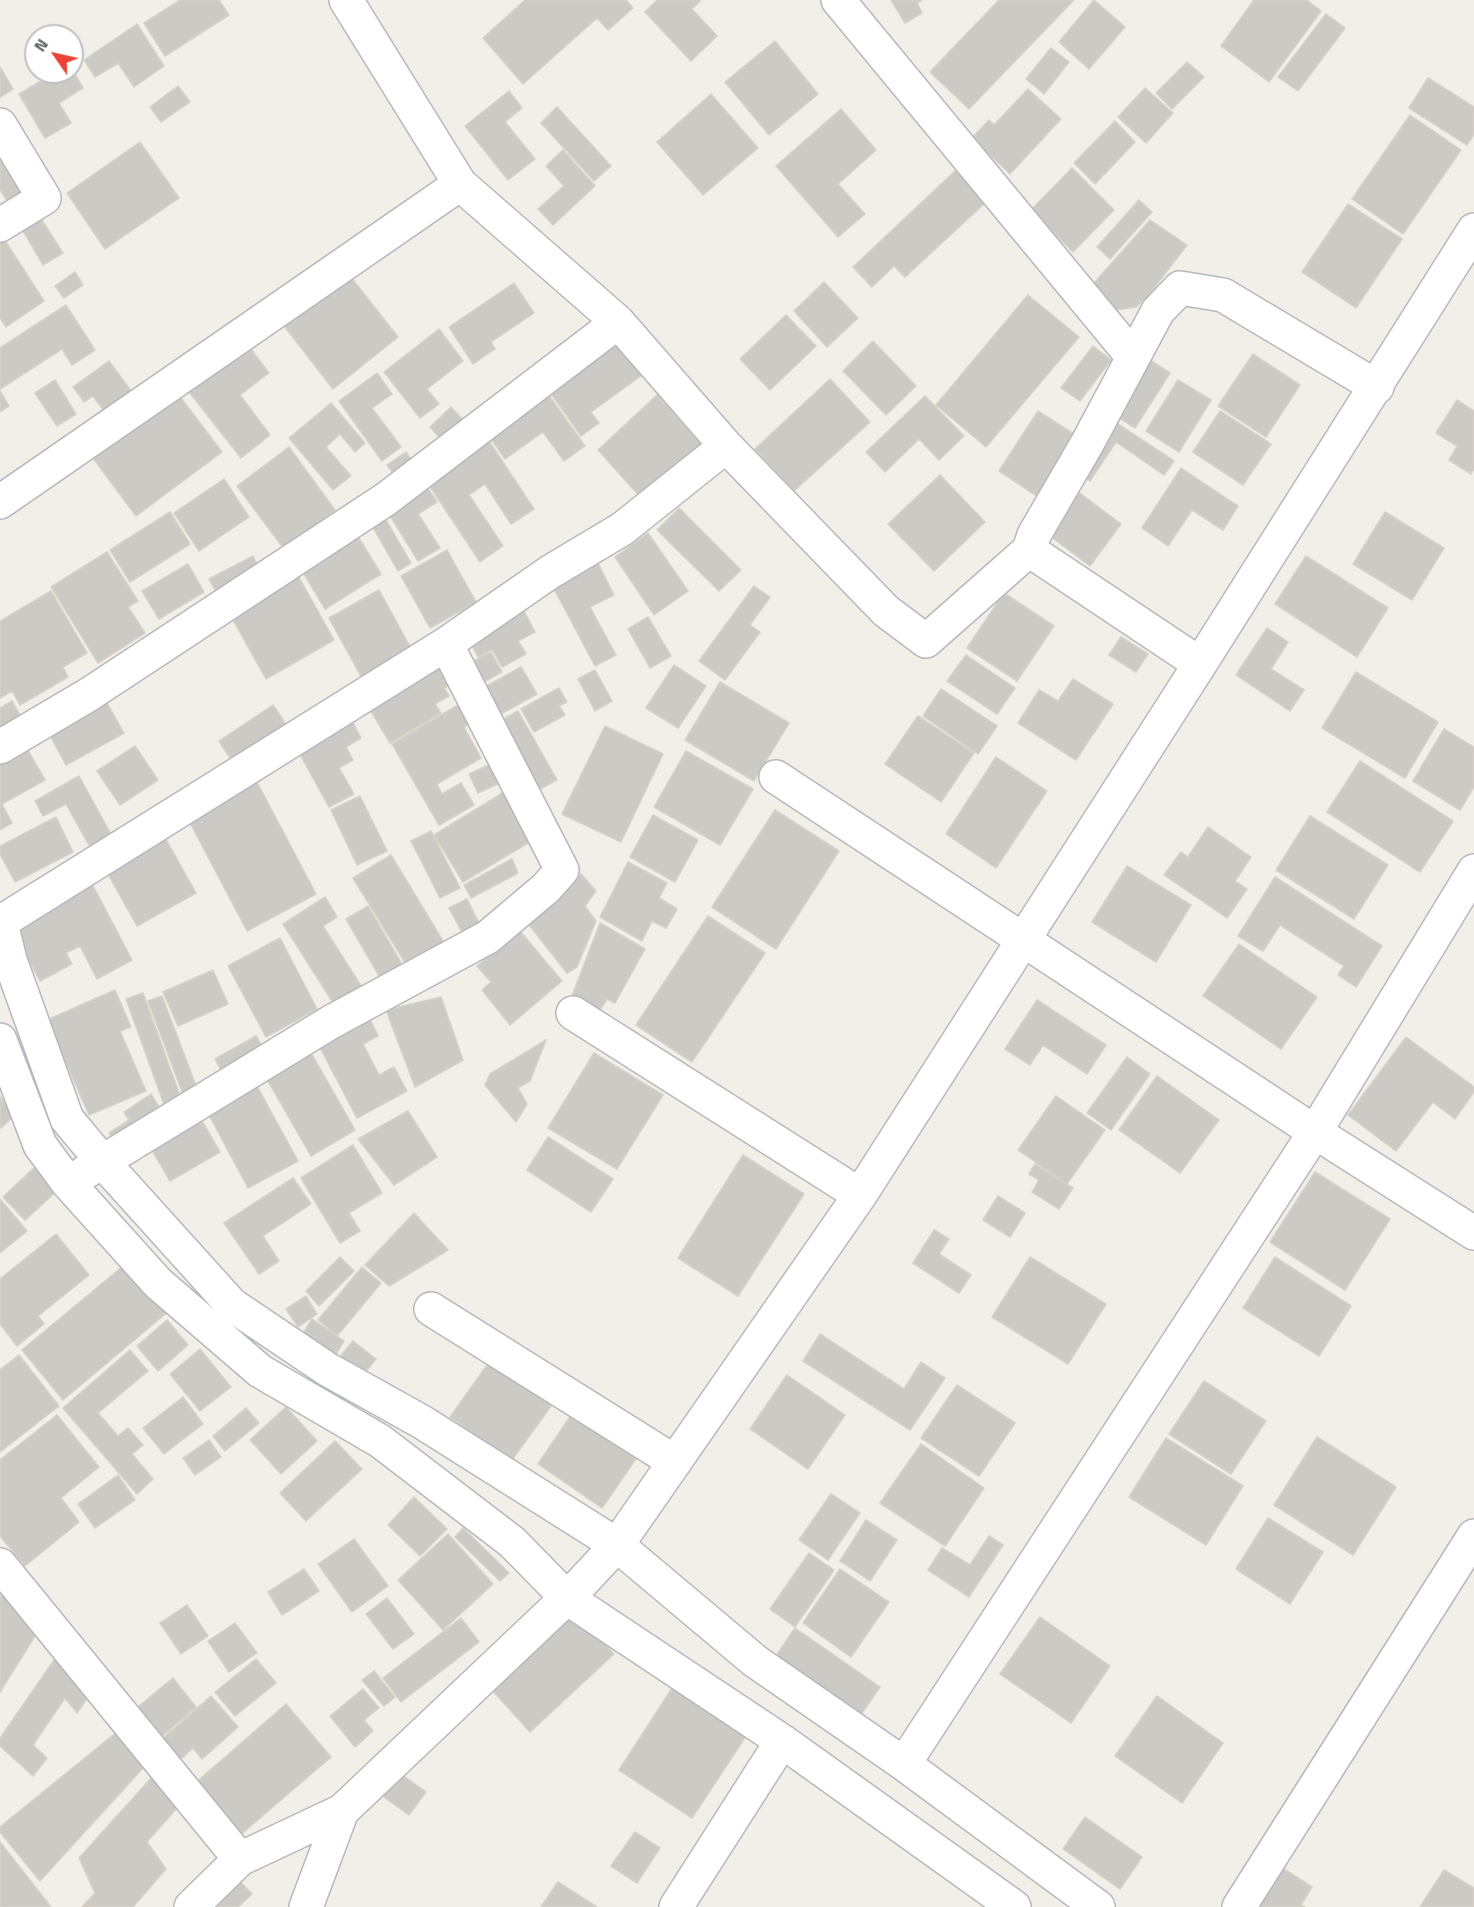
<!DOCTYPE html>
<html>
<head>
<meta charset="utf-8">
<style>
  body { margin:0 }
  #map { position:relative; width:1474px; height:1907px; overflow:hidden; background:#f1efe8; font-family:"Titillium Web",sans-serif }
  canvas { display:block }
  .north { position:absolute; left:24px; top:24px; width:60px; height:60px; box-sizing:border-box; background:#fff; border:2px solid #bfc1c3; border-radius:50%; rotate:304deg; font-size:16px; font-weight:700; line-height:24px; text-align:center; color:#5f6368 }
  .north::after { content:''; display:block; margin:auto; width:21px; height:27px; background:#ea4335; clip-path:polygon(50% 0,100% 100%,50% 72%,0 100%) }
</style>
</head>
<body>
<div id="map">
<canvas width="1474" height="1907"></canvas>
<div class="north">N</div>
</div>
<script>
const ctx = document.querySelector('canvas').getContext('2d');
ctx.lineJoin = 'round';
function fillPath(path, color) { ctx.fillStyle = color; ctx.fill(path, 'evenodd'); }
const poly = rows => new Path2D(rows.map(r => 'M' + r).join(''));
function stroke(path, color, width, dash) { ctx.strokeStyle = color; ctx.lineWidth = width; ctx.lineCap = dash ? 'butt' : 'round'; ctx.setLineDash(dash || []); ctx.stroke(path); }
const building = poly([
  [180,0,219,0,229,15,165,56,144,23,180,0],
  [525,0,626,0,633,8,608,30,597,18,523,84,483,38,525,0],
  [657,0,701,0,692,9,717,36,691,61,645,12,657,0],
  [891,0,922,0,917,3,922,13,905,23,891,0],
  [999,0,1074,0,969,109,930,72,999,0],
  [1094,0,1125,27,1089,69,1059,42,1094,0],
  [1254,0,1307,0,1321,11,1269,82,1221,46,1254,0],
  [1326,14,1345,28,1298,91,1278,77,1326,14],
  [137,24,164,66,134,87,118,63,95,77,84,60,137,24],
  [775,41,818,94,769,135,725,82,775,41],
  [1051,48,1069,62,1044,94,1026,79,1051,48],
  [1187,62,1204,77,1172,109,1156,93,1187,62],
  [0,67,13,89,0,97,0,67],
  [72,69,83,88,59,103,71,123,45,138,19,94,56,72,72,72,72,69],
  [1428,78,1474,107,1474,134,1467,145,1409,108,1428,78],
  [178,86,190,102,161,122,150,107,178,86],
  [1145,88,1173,113,1146,143,1118,117,1145,88],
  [1028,89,1061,119,1010,174,972,138,989,120,994,125,1028,89],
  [509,91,522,108,505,122,535,159,508,180,465,126,509,91],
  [711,94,758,148,703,195,657,142,711,94],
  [557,107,611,166,594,181,541,123,557,107],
  [841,109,876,150,838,184,865,214,838,237,776,166,841,109],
  [1410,115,1461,150,1403,234,1352,199,1410,115],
  [1115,121,1135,142,1095,184,1074,163,1115,121],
  [140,142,179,198,105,249,67,193,140,142],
  [0,148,27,189,8,202,0,190,0,148],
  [563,150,595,186,553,225,538,209,564,186,546,166,563,150],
  [1072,168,1114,210,1073,252,1031,210,1072,168],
  [956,170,986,202,905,277,894,266,872,287,853,267,956,170],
  [1139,200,1152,212,1110,259,1097,247,1139,200],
  [1348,204,1402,239,1356,308,1302,272,1348,204],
  [40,217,63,253,43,265,22,229,40,217],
  [1150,220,1187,245,1147,297,1136,307,1115,310,1094,283,1150,220],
  [4,239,44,301,6,327,0,318,0,241,4,239],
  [346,271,398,337,333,389,281,322,346,271],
  [75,272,83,285,64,298,55,286,75,272],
  [824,282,858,318,827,347,794,311,824,282],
  [514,283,534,313,491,342,495,349,473,364,449,327,514,283],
  [1028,295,1079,337,986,447,936,405,1028,295],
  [66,305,95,350,72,365,62,349,0,389,0,348,66,305],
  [786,315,816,346,770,390,740,359,786,315],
  [439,329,463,361,427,389,439,404,420,418,384,372,439,329],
  [619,336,645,373,591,412,599,423,581,436,547,388,619,336],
  [873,341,916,386,886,415,843,371,873,341],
  [247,344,269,373,240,395,270,435,241,458,186,388,247,344],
  [1093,346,1111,360,1080,401,1061,388,1093,346],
  [1253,354,1300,385,1266,437,1218,406,1253,354],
  [1147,358,1170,373,1135,428,1112,413,1147,358],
  [109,361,134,395,107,415,93,396,84,402,73,387,109,361],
  [377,373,392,394,372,408,401,447,382,461,339,401,377,373],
  [830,379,870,422,794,491,755,449,830,379],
  [55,380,76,414,57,426,35,393,55,380],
  [1178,380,1211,400,1179,452,1146,431,1178,380],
  [175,390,222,452,136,516,90,454,175,390],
  [545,390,585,446,564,461,543,432,505,459,486,432,545,390],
  [0,391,9,406,0,412,0,391],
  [657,395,702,445,642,499,598,450,657,395],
  [925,396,964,436,939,460,919,439,885,472,866,452,925,396],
  [1457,400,1474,411,1474,469,1471,474,1449,460,1457,446,1436,433,1457,400],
  [331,403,365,443,355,452,340,434,326,447,351,476,333,490,289,438,331,403],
  [451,407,469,426,447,446,430,427,451,407],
  [1038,411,1083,440,1043,500,999,471,1038,411],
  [1220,411,1271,444,1243,485,1193,452,1220,411],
  [1109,418,1174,461,1164,475,1116,442,1090,481,1074,470,1109,418],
  [485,435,534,509,511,524,485,484,469,495,503,546,480,562,423,476,485,435],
  [289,447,335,510,284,549,237,486,289,447],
  [406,452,415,466,397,478,387,465,406,452],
  [1181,468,1238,506,1223,530,1192,510,1168,546,1142,528,1181,468],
  [940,475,985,522,934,571,888,524,940,475],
  [224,479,249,517,199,551,174,513,224,479],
  [423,481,437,502,418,514,440,548,418,561,384,506,423,481],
  [1073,488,1121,524,1090,566,1042,530,1073,488],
  [679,508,741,570,719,591,657,530,679,508],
  [381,511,411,563,398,571,368,519,381,511],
  [170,512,190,544,130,582,110,550,170,512],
  [1385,512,1444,548,1412,600,1353,564,1385,512],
  [354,530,381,574,325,609,298,564,354,530],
  [648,533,688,591,654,615,615,557,648,533],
  [447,550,476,602,430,628,401,576,447,550],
  [107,552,138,601,128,607,145,633,98,663,51,587,107,552],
  [253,556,262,574,219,597,209,579,253,556],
  [1306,556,1388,608,1357,657,1275,604,1306,556],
  [597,561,614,595,590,607,616,655,595,666,552,585,597,561],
  [188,564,204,592,159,619,142,591,188,564],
  [296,572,334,640,266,679,228,611,296,572],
  [754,586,770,597,750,625,760,632,725,680,699,661,754,586],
  [379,590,413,652,363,680,329,618,379,590],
  [51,591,87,653,63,667,68,677,20,705,12,691,0,698,0,621,51,591],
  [1004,593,1054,626,1017,681,967,648,1004,593],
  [524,611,535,632,518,641,526,654,502,667,492,649,478,657,470,641,524,611],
  [648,617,671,656,650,668,628,629,648,617],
  [1267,628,1288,642,1271,669,1304,690,1290,711,1236,675,1267,628],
  [1121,637,1148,654,1136,672,1109,655,1121,637],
  [491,652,502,672,482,683,470,663,491,652],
  [966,655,1015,688,997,714,947,681,966,655],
  [443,662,454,682,444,688,449,696,435,704,441,713,390,743,368,706,443,662],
  [674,665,706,686,678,728,646,708,674,665],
  [521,667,537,694,499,715,483,688,521,667],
  [595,670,612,701,595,711,578,679,595,670],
  [1356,672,1438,722,1405,778,1322,728,1356,672],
  [1073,679,1113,704,1076,760,1018,723,1039,690,1058,701,1073,679],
  [720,682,789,723,754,781,685,740,720,682],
  [559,688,567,702,559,706,565,715,534,732,521,709,559,688],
  [941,689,997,726,978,754,923,716,941,689],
  [104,698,124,733,66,765,47,730,104,698],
  [12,701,21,717,0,729,0,708,12,701],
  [273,705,289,729,234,764,219,741,273,705],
  [458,705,469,724,464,727,481,758,437,784,442,794,461,783,474,805,439,825,392,744,458,705],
  [518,711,557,780,538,790,500,721,518,711],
  [918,716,974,753,941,802,885,764,918,716],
  [351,719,361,738,346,747,353,760,339,768,354,794,329,807,297,749,351,719],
  [605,726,663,754,621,842,562,814,605,726],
  [1444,729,1474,747,1474,787,1460,810,1413,781,1444,729],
  [24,743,45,780,2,804,12,823,0,830,0,757,24,743],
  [135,746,158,780,120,805,97,771,135,746],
  [686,751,753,789,720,845,654,807,686,751],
  [996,757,1047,791,996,868,946,834,996,757],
  [1360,761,1453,821,1420,872,1327,812,1360,761],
  [495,762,504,781,478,793,469,774,495,762],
  [79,776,112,836,90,847,66,804,43,816,35,801,79,776],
  [257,782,316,894,247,931,188,819,257,782],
  [504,792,533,840,463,882,434,835,504,792],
  [360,796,387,851,357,865,331,810,360,796],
  [775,810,839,851,776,949,712,907,775,810],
  [653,815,698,840,675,882,630,857,653,815],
  [1310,816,1388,865,1354,919,1276,870,1310,816],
  [56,817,73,852,15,882,0,854,0,846,56,817],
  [1208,827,1251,857,1235,881,1247,889,1227,918,1164,875,1181,852,1188,857,1208,827],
  [431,831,460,888,440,898,411,841,431,831],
  [163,834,196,893,137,926,104,867,163,834],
  [391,855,446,946,409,969,353,878,391,855],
  [512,859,518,873,471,898,464,885,512,859],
  [628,862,667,883,659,898,677,909,666,928,652,921,642,941,600,917,628,862],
  [1127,866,1191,905,1156,962,1092,922,1127,866],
  [581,874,596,891,585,906,596,921,577,967,567,973,522,916,581,874],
  [1275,877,1382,946,1356,987,1338,975,1344,966,1280,925,1263,951,1238,936,1275,877],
  [90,880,132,960,97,979,80,946,66,953,72,964,40,981,9,922,90,880],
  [325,897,337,917,323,926,365,992,337,1009,283,924,325,897],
  [467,899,480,925,463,934,449,908,467,899],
  [368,906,404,968,382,981,346,919,368,906],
  [708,916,765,953,692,1062,636,1025,708,916],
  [600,923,645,949,615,1003,607,999,599,1012,572,996,600,923],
  [519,930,562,981,510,1025,482,990,491,982,477,966,519,930],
  [280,938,317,1009,266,1037,228,966,280,938],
  [1239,944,1317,997,1281,1049,1203,996,1239,944],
  [213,970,228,1004,178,1026,163,992,213,970],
  [115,990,131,1027,120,1031,146,1091,89,1115,47,1020,115,990],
  [143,993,183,1104,166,1110,126,999,143,993],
  [162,996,198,1091,184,1097,148,1001,162,996],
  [441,997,463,1060,415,1087,386,1010,441,997],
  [1037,1000,1106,1045,1087,1074,1043,1045,1030,1065,1005,1049,1037,1000],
  [369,1017,378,1036,363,1044,379,1075,394,1067,407,1091,357,1118,318,1044,369,1017],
  [256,1036,267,1055,225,1078,215,1059,256,1036],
  [1406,1037,1474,1087,1474,1092,1455,1119,1433,1102,1396,1151,1348,1115,1406,1037],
  [546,1040,530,1081,518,1088,527,1104,516,1122,485,1085,490,1074,546,1040],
  [310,1051,355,1130,311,1156,265,1076,310,1051],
  [594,1053,663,1095,617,1169,548,1128,594,1053],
  [1127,1057,1150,1074,1111,1130,1087,1113,1127,1057],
  [1157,1076,1219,1120,1180,1173,1119,1130,1157,1076],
  [257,1086,298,1161,248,1188,208,1113,257,1086],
  [151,1094,159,1107,150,1113,119,1148,109,1133,129,1120,124,1112,151,1094],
  [0,1096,14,1116,1,1128,0,1126,0,1096],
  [1056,1096,1105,1130,1067,1184,1018,1150,1056,1096],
  [408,1111,437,1157,394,1185,358,1139,408,1111],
  [199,1116,220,1152,170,1181,149,1145,199,1116],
  [548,1137,613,1179,591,1212,527,1170,548,1137],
  [353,1145,382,1193,349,1213,360,1231,340,1243,301,1178,353,1145],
  [743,1155,804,1194,738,1296,678,1258,743,1155],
  [1035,1164,1073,1188,1059,1209,1032,1192,1039,1180,1029,1174,1035,1164],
  [35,1167,57,1191,25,1220,3,1197,35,1167],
  [1315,1172,1390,1219,1345,1290,1270,1242,1315,1172],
  [293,1178,311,1204,263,1236,279,1261,259,1274,224,1223,293,1178],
  [998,1196,1025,1213,1010,1237,983,1220,998,1196],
  [0,1199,27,1231,0,1253,0,1199],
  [414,1213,448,1250,389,1286,365,1265,414,1213],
  [934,1230,949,1239,939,1254,971,1275,959,1293,913,1263,934,1230],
  [56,1234,89,1275,38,1316,44,1324,17,1346,0,1324,0,1279,56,1234],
  [340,1257,354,1271,319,1306,306,1291,340,1257],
  [1030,1257,1106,1304,1068,1364,992,1317,1030,1257],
  [1275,1257,1351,1306,1319,1356,1243,1308,1275,1257],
  [129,1261,170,1310,63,1400,22,1350,129,1261],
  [362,1267,381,1283,337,1336,318,1320,362,1267],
  [306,1296,317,1314,298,1327,286,1309,306,1296],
  [312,1319,344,1341,334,1357,302,1335,312,1319],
  [167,1320,188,1345,158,1371,137,1346,167,1320],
  [820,1334,904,1389,921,1362,945,1378,910,1430,803,1361,820,1334],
  [353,1341,376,1359,363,1375,340,1357,353,1341],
  [200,1349,231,1387,200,1411,170,1374,200,1349],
  [130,1350,148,1371,98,1413,118,1436,128,1428,143,1445,132,1454,153,1479,137,1494,63,1408,130,1350],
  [19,1355,59,1406,0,1452,0,1370,19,1355],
  [492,1358,554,1402,512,1460,450,1417,492,1358],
  [787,1375,845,1415,808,1469,750,1429,787,1375],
  [1204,1381,1266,1421,1231,1474,1169,1434,1204,1381],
  [957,1385,1015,1423,979,1476,921,1438,957,1385],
  [183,1397,203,1424,164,1454,143,1428,183,1397],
  [286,1407,317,1441,281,1474,250,1440,286,1407],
  [246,1408,259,1423,225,1451,213,1436,246,1408],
  [576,1408,640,1453,602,1508,538,1464,576,1408],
  [57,1415,99,1467,61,1498,79,1522,25,1566,0,1536,0,1460,57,1415],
  [1317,1437,1396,1487,1353,1555,1274,1505,1317,1437],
  [1166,1438,1243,1486,1206,1545,1129,1497,1166,1438],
  [209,1440,221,1457,195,1475,183,1458,209,1440],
  [335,1441,362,1469,306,1521,280,1493,335,1441],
  [921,1444,984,1488,945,1546,880,1503,921,1444],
  [118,1475,135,1500,95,1528,78,1504,118,1475],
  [831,1494,860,1513,828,1560,799,1540,831,1494],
  [414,1497,447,1529,420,1556,388,1525,414,1497],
  [1268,1518,1323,1552,1290,1604,1236,1569,1268,1518],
  [866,1520,897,1540,870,1581,840,1561,866,1520],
  [463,1528,509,1573,500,1581,455,1537,463,1528],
  [448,1534,493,1584,443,1630,398,1580,448,1534],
  [989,1536,1003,1545,969,1597,928,1570,942,1548,970,1565,989,1536],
  [354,1539,388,1586,352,1612,318,1564,354,1539],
  [809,1553,834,1570,795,1627,770,1609,809,1553],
  [304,1569,319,1591,282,1615,268,1592,304,1569],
  [840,1569,889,1602,851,1657,803,1623,840,1569],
  [8,1582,42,1625,0,1692,0,1598,8,1582],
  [387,1598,414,1634,393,1649,366,1614,387,1598],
  [187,1605,208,1636,181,1654,160,1623,187,1605],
  [574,1611,614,1654,530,1732,491,1689,574,1611],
  [1040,1617,1110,1666,1071,1723,1000,1674,1040,1617],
  [461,1618,479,1642,401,1702,383,1678,461,1618],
  [235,1623,257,1653,229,1672,208,1641,235,1623],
  [795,1628,880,1687,856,1722,771,1663,795,1628],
  [61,1650,92,1691,77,1713,65,1698,33,1745,47,1758,33,1776,0,1746,0,1738,61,1650],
  [256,1659,276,1683,235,1716,215,1692,256,1659],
  [374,1671,395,1697,384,1706,362,1680,374,1671],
  [173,1678,196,1707,158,1740,133,1711,173,1678],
  [676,1682,750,1730,692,1818,619,1770,676,1682],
  [363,1689,379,1708,364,1720,373,1731,355,1747,330,1716,363,1689],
  [211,1696,238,1727,202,1759,193,1748,180,1760,162,1739,211,1696],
  [1157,1696,1223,1743,1182,1803,1115,1756,1157,1696],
  [286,1704,331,1757,238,1837,193,1785,286,1704],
  [118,1731,144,1767,40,1881,0,1832,0,1827,118,1731],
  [398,1772,426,1792,409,1815,381,1795,398,1772],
  [153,1776,177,1808,147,1842,166,1869,133,1907,82,1907,95,1893,79,1858,153,1776],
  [1085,1817,1142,1857,1120,1889,1063,1849,1085,1817],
  [635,1832,660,1848,637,1883,611,1866,635,1832],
  [0,1842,51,1907,0,1907,0,1842],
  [1281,1867,1312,1887,1301,1905,1305,1907,1256,1907,1281,1867],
  [1444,1870,1474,1888,1474,1907,1420,1907,1444,1870],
  [236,1877,252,1894,238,1907,219,1907,212,1899,236,1877],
  [558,1882,597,1907,541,1907,558,1882]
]);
const street = poly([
  [346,0,460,184,618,322,726,446,886,611,926,641,1029,550,1034,535,1088,442,1158,311,1180,288,1223,295,1377,387],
  [838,0,1133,357],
  [0,125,44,198,0,225],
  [0,502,460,184],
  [1029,550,1200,664],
  [0,747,88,695,386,499,618,322],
  [776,777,1315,1132,1474,1233],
  [0,919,10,960,67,1119,102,1161,232,1305,327,1369,422,1422,617,1545,755,1661,904,1764,1098,1907],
  [1,922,446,644,550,572,622,529,726,446],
  [573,1013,860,1195],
  [0,1040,40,1145,68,1183,158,1283,260,1371,380,1441,512,1542,567,1598,782,1741,1014,1907],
  [84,1173,331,1022,488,937,546,888,562,870,446,644],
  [431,1309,675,1462],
  [0,1565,240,1859],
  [904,1764,1315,1132,1474,871],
  [191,1907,240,1859,342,1811],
  [306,1907,342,1811,573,1592,617,1545,860,1195,1200,664,1474,230],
  [676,1907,782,1741],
  [1239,1907,1474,1536]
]);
fillPath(building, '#cccac5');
stroke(building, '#d6d1c6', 1.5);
stroke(street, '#b5b8bc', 36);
stroke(street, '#fff', 33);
</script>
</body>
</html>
